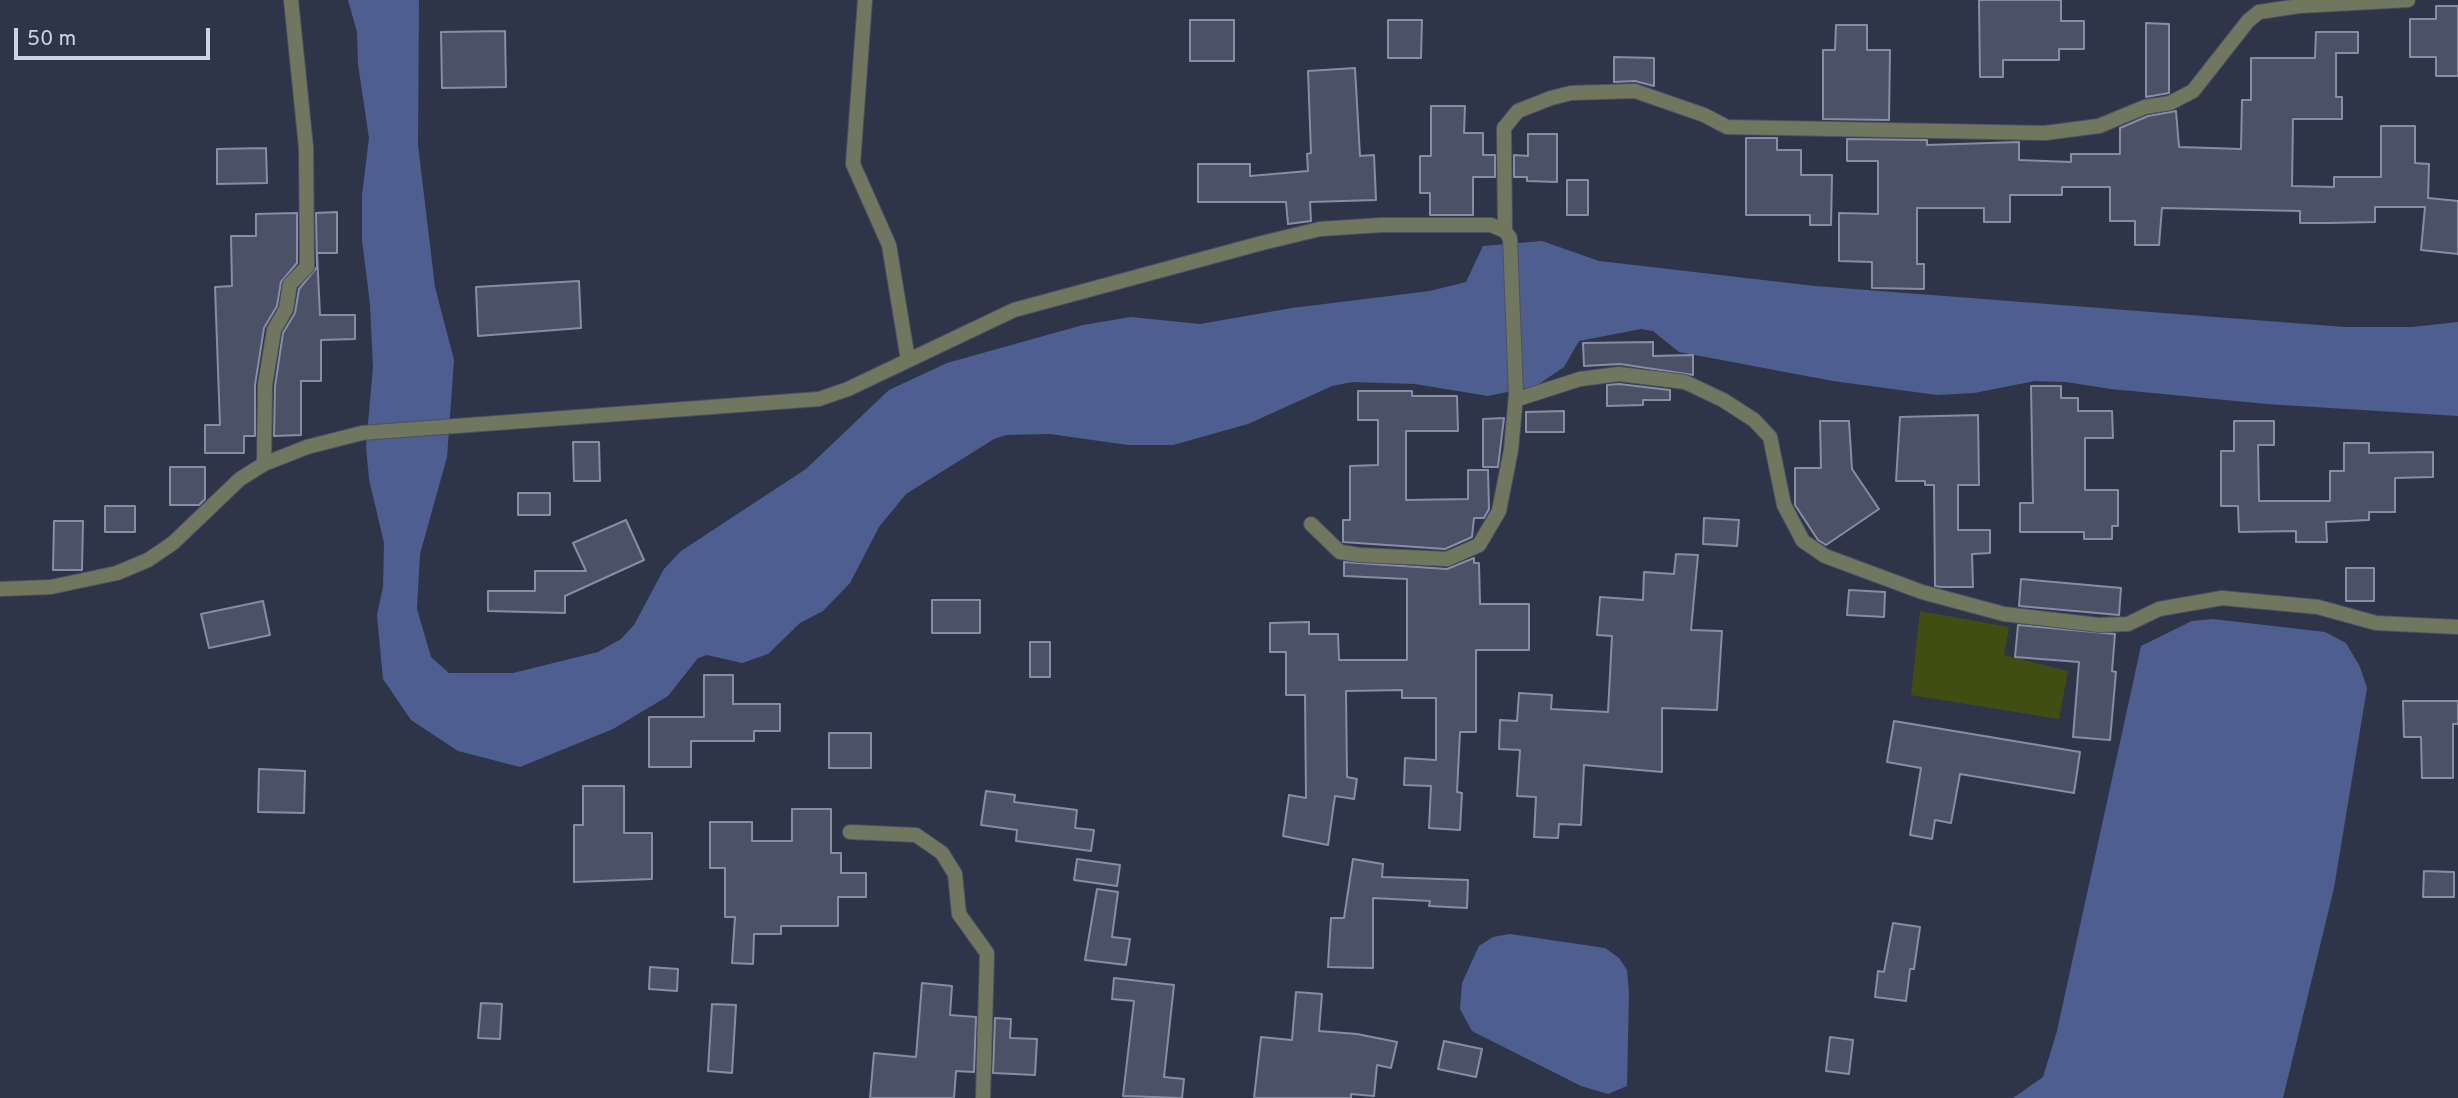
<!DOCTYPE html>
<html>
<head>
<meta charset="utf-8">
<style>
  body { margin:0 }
  #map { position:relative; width:2458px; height:1098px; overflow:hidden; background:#2f3549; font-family:Overpass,sans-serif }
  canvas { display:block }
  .scale { position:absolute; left:14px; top:28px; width:196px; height:32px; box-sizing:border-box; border:4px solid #ced3df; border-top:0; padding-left:9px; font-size:21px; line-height:24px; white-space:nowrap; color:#ced3df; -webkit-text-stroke:5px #2f3549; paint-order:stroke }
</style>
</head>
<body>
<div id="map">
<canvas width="2458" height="1098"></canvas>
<div class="scale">50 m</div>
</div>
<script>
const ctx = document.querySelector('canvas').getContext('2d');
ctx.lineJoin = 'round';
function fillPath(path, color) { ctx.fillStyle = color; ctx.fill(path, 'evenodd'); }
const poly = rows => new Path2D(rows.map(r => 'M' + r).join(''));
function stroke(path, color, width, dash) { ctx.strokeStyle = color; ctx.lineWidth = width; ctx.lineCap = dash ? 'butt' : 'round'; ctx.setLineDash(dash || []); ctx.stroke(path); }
const green = poly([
  [1920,611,2009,627,2004,655,2068,671,2059,719,1911,695]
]);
const water = poly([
  [348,0,419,0,418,145,435,287,454,360,447,457,420,554,417,609,431,657,449,673,513,673,598,652,621,639,634,625,664,569,681,551,806,469,889,390,947,363,1083,325,1131,317,1200,324,1292,308,1430,291,1466,282,1483,246,1542,241,1599,261,1815,286,2345,327,2412,327,2458,322,2458,416,2267,404,2111,389,2066,382,2035,381,1974,393,1937,395,1833,381,1679,352,1653,331,1641,329,1579,341,1564,367,1536,386,1488,396,1415,384,1353,382,1332,386,1248,424,1173,445,1128,445,1050,434,1006,435,994,439,906,494,879,527,850,583,823,611,800,623,768,654,742,663,707,655,698,658,668,696,613,729,520,767,458,751,411,720,383,679,377,615,383,587,384,543,369,479,366,446,373,367,370,304,362,240,362,195,369,138,358,64,357,32],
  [2213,619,2325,632,2346,643,2360,667,2367,688,2334,888,2283,1098,2013,1098,2043,1077,2057,1031,2141,646,2192,621],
  [1510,934,1605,948,1619,958,1627,970,1629,992,1627,1086,1608,1094,1581,1086,1472,1031,1460,1009,1462,983,1479,946,1493,937]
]);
const building = poly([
  [1979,0,2061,0,2061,21,2084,21,2084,49,2059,49,2059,60,2003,60,2003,77,1980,77,1979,0],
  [2436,6,2458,6,2458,76,2436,76,2436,57,2410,57,2410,19,2436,19,2436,6],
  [1190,20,1234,20,1234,61,1190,61,1190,20],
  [1388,20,1422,20,1421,58,1388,58,1388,20],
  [2146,23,2169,24,2169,93,2146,97,2146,23],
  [1836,25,1867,25,1867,50,1890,50,1889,120,1823,119,1823,50,1835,50,1836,25],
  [505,31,506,87,442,88,441,32,505,31],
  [2316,32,2358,32,2358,53,2336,53,2336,97,2342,97,2342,119,2293,119,2292,186,2334,187,2334,177,2381,177,2381,126,2415,126,2415,163,2429,164,2428,198,2458,201,2458,254,2421,250,2425,207,2375,207,2375,222,2329,223,2300,223,2300,211,2162,208,2159,245,2135,245,2135,221,2110,221,2110,187,2062,187,2062,195,2010,195,2010,222,1984,222,1984,208,1917,208,1917,264,1924,264,1924,289,1872,288,1872,262,1839,261,1839,213,1878,214,1878,161,1847,161,1847,139,1927,140,1927,145,2019,142,2019,160,2071,162,2071,154,2120,154,2120,128,2148,116,2176,111,2179,147,2241,149,2242,100,2251,100,2251,58,2315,58,2316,32],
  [1614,57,1654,58,1654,86,1635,81,1614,82,1614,57],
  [1355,68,1360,156,1374,155,1376,200,1310,202,1311,221,1288,224,1286,202,1198,202,1198,164,1250,164,1250,176,1308,171,1307,154,1311,153,1308,71,1355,68],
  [1431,106,1465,106,1464,133,1483,133,1483,155,1495,155,1495,177,1473,177,1473,215,1430,215,1430,193,1420,193,1420,156,1431,156,1431,106],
  [1528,134,1557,134,1557,182,1527,181,1527,177,1514,177,1514,155,1528,156,1528,134],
  [1746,138,1777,138,1777,150,1801,150,1801,175,1832,175,1831,225,1810,225,1810,215,1746,215,1746,138],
  [266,148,267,183,217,184,217,149,266,148],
  [1567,180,1588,180,1588,215,1567,215,1567,180],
  [337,212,337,253,317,253,320,315,355,315,355,339,321,340,321,381,301,381,301,435,274,436,275,386,283,333,295,313,299,289,317,267,316,213,337,212],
  [297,213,297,263,281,282,277,306,264,328,255,385,255,436,244,436,244,453,205,453,205,425,220,425,215,287,232,286,231,236,256,236,256,214,297,213],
  [579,281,581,328,478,336,476,287,579,281],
  [1653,342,1653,356,1693,355,1693,375,1620,364,1584,366,1583,343,1653,342],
  [1619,384,1670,390,1670,400,1643,400,1643,405,1607,406,1607,385,1619,384],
  [2031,386,2061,386,2061,398,2078,398,2078,411,2112,411,2113,438,2085,438,2085,490,2118,490,2118,526,2112,526,2112,539,2084,539,2084,532,2020,532,2020,503,2033,503,2031,386],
  [1358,391,1412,391,1412,396,1457,396,1458,431,1406,431,1406,500,1468,499,1468,470,1488,470,1489,509,1484,518,1474,518,1472,537,1445,549,1343,542,1343,520,1350,520,1350,466,1378,465,1378,420,1358,420,1358,391],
  [1564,411,1564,432,1526,432,1526,412,1564,411],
  [1978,415,1979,485,1958,485,1958,530,1990,530,1990,553,1972,554,1973,587,1941,587,1935,586,1934,485,1925,485,1925,481,1896,481,1900,417,1978,415],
  [1504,418,1498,467,1483,467,1483,419,1504,418],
  [1820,421,1849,421,1852,469,1879,509,1826,545,1818,540,1795,505,1795,468,1821,468,1820,421],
  [2234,421,2274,421,2274,445,2258,445,2259,501,2330,501,2330,471,2344,471,2344,443,2369,443,2369,453,2433,452,2433,477,2395,478,2395,512,2369,512,2369,520,2326,522,2327,542,2296,542,2296,531,2239,532,2238,506,2221,506,2221,451,2234,451,2234,421],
  [573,442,599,442,600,481,574,481,573,442],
  [170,467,205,467,205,499,199,505,170,505,170,467],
  [518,493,550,493,550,515,518,515,518,493],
  [105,506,135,506,135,532,105,532,105,506],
  [1704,518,1739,520,1737,546,1703,544,1704,518],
  [626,520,644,560,565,596,565,613,488,611,488,591,535,591,535,571,586,571,573,543,626,520],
  [54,521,83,521,82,570,53,570,54,521],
  [1676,554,1698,555,1691,630,1722,631,1717,710,1662,708,1662,772,1584,765,1581,825,1559,824,1558,838,1534,837,1536,797,1517,796,1520,750,1499,749,1500,720,1517,721,1519,693,1552,695,1551,709,1608,712,1612,636,1597,635,1600,597,1643,600,1644,572,1674,574,1676,554],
  [1474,558,1474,563,1479,563,1480,604,1529,604,1529,650,1476,650,1476,732,1460,732,1457,792,1462,793,1460,830,1429,828,1431,786,1404,785,1405,758,1436,760,1436,698,1402,698,1402,690,1346,691,1347,777,1357,779,1354,799,1335,796,1328,845,1283,836,1289,795,1306,798,1305,695,1286,695,1286,652,1270,652,1270,623,1309,622,1309,634,1338,634,1339,660,1407,660,1407,579,1344,576,1344,562,1447,569,1474,558],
  [2346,568,2374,568,2374,601,2346,601,2346,568],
  [2021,579,2121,588,2119,615,2019,606,2021,579],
  [1849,590,1885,592,1884,617,1847,615,1849,590],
  [932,600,980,600,980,633,932,633,932,600],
  [263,601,270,635,209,648,201,614,263,601],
  [2018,625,2115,634,2112,671,2116,672,2110,740,2073,737,2079,662,2015,657,2018,625],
  [1030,642,1050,642,1050,677,1030,677,1030,642],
  [704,675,733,675,733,704,780,704,780,731,754,731,754,741,691,741,691,767,649,767,649,717,704,717,704,675],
  [2403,701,2458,701,2458,724,2453,724,2453,778,2422,778,2421,737,2404,737,2403,701],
  [1894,721,2080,752,2074,793,1960,774,1951,823,1935,820,1932,839,1910,835,1921,768,1887,762,1894,721],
  [829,733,871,733,871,768,829,768,829,733],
  [259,769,305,771,304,813,258,812,259,769],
  [583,786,624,786,624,833,652,833,652,879,574,882,574,825,583,825,583,786],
  [986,791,1015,795,1014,802,1077,810,1075,828,1094,830,1091,851,1016,841,1017,830,981,825,986,791],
  [792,809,831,809,831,853,841,853,841,873,866,873,866,897,838,897,838,926,781,926,781,934,754,934,753,964,732,963,735,917,725,917,725,868,710,868,710,822,752,822,752,841,792,841,792,809],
  [1077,859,1120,865,1117,886,1074,880,1077,859],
  [1353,859,1383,864,1382,877,1468,880,1467,908,1429,906,1430,901,1373,898,1373,968,1328,967,1331,918,1344,918,1353,859],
  [2424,871,2454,872,2454,897,2423,897,2424,871],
  [1097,889,1118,892,1112,937,1130,939,1126,965,1085,960,1097,889],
  [1893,923,1920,927,1914,969,1910,969,1906,1001,1875,997,1878,971,1884,972,1893,923],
  [650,967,678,969,677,991,649,989,650,967],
  [1114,978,1174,985,1164,1077,1184,1079,1182,1098,1123,1096,1134,1001,1112,999,1114,978],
  [922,983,952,986,950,1015,976,1017,974,1072,956,1071,954,1098,870,1098,874,1053,916,1057,922,983],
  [1296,992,1322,994,1319,1031,1357,1034,1397,1042,1391,1068,1377,1065,1374,1096,1351,1094,1351,1098,1254,1098,1261,1037,1292,1040,1296,992],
  [481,1003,502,1004,500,1039,478,1038,481,1003],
  [712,1004,736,1005,732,1073,708,1071,712,1004],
  [995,1018,1011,1019,1010,1038,1037,1039,1035,1075,993,1073,995,1018],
  [1830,1037,1853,1040,1849,1074,1826,1071,1830,1037],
  [1444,1041,1482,1049,1476,1077,1438,1069,1444,1041]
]);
const street = poly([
  [865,0,853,164,889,245,908,360],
  [1505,231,1504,128,1518,111,1551,98,1571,93,1635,91,1704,115,1727,127,2045,133,2099,126,2145,107,2170,103,2193,91,2248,21,2259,12,2299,6,2408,0],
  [264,464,265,385,274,330,286,309,290,284,307,267,306,147,291,0],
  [1311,524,1340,552,1360,555,1447,559,1479,545,1499,511,1511,450,1516,395],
  [0,589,51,587,117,573,148,560,173,543,240,479,264,464,307,447,362,433,819,399,848,389,1014,310,1262,243,1320,229,1381,225,1491,225,1505,231,1510,238,1516,395,1521,398,1580,379,1619,374,1685,382,1723,400,1754,420,1770,437,1784,505,1803,541,1825,556,1922,592,2004,614,2099,625,2128,624,2159,609,2222,598,2318,607,2376,623,2458,627],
  [850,832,916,835,942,853,955,874,959,914,987,953,983,1098]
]);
fillPath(green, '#424e11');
fillPath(water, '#4f5e91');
fillPath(building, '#4b5268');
stroke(building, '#868da5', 2);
stroke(street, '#4c5164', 16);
stroke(street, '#70775e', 14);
</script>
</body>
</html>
